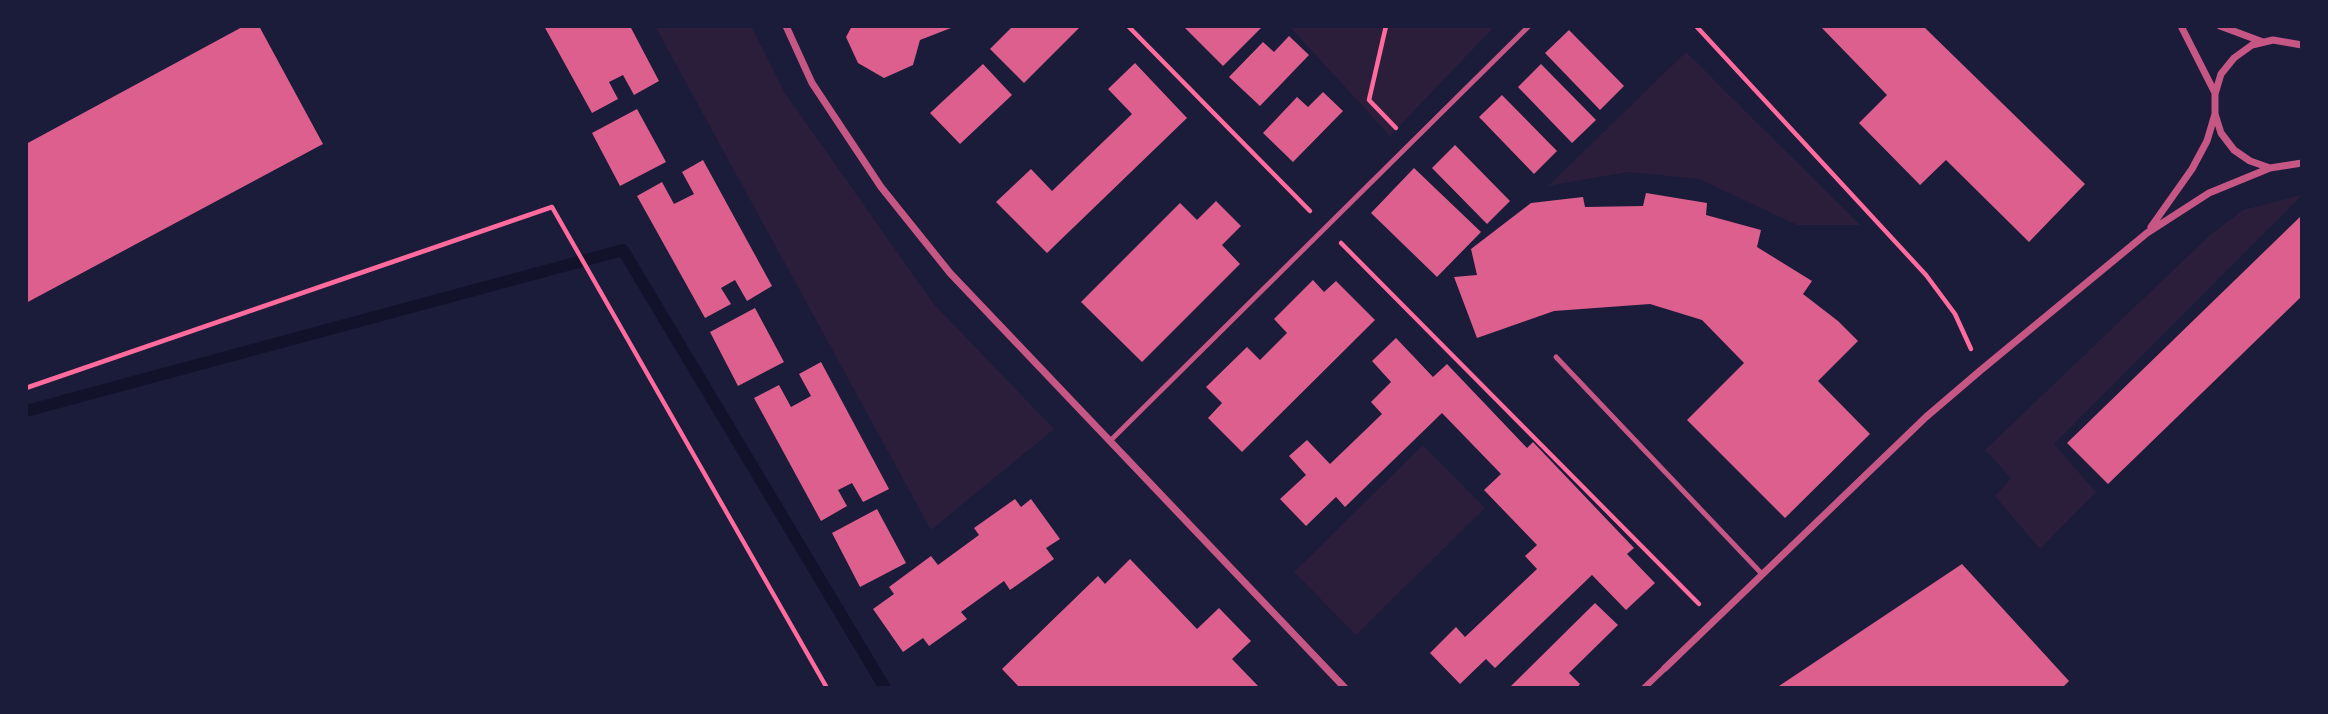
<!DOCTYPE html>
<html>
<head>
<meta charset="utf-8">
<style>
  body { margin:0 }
  #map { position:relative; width:2328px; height:714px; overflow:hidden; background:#1b1b3a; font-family:"PT Sans",sans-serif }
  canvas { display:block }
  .frame { position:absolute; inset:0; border:28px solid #1b1b3a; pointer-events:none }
</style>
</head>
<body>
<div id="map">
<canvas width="2328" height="714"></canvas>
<div class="frame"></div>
</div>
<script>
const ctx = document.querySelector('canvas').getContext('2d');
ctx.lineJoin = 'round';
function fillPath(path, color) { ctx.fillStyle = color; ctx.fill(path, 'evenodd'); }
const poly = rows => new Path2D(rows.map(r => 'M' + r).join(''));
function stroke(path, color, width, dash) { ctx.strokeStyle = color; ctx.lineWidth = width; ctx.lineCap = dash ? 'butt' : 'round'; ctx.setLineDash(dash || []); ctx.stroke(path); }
const green = poly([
  [655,26,751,26,785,93,933,303,1054,429,931,530],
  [1289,26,1495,26,1390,136],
  [1686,52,1860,225,1797,225,1699,179,1628,172,1548,186],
  [2302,195,2054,444,2096,492,2040,549,1995,496,2011,478,1985,450,2211,234,2243,210],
  [1423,445,1485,508,1356,635,1294,572]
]);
const stream = poly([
  [26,411,623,250,885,688]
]);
const building = poly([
  [244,26,259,26,323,144,26,303,26,144],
  [544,26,630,26,659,81,634,95,623,75,609,82,618,99,592,113],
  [852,26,956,26,920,40,913,65,884,78,858,63,846,37],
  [1013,26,1081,26,1024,83,990,49],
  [1183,26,1263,26,1223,66],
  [1820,26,1923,26,2085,184,2029,242,1946,160,1920,185,1859,123,1887,95],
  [1569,30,1624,86,1600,110,1545,53],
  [1289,36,1309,55,1260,106,1229,77,1263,42,1274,52],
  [1135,63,1187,118,1047,253,996,202,1031,169,1052,191,1132,114,1108,89],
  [983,64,1012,95,960,144,930,113],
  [1541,64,1596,120,1572,143,1518,87],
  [1323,92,1343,111,1293,162,1263,133,1297,97,1308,107],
  [1502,95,1557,151,1534,174,1479,117],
  [637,109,666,162,620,186,592,133],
  [1455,145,1510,201,1487,224,1432,168],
  [703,160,772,286,747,301,735,280,721,288,731,304,705,318,637,196,662,182,674,204,694,194,682,172],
  [1414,168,1481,232,1437,277,1371,213],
  [1646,193,1707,203,1706,215,1761,230,1757,247,1812,281,1803,294,1838,321,1858,341,1818,381,1870,434,1785,518,1687,420,1744,363,1702,320,1650,304,1554,311,1477,338,1454,277,1477,275,1471,249,1531,203,1583,197,1585,207,1643,206],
  [1216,201,1241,226,1222,245,1240,264,1142,362,1081,302,1180,203,1197,220],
  [2302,215,2302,296,2108,484,2067,443],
  [1313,280,1324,292,1336,281,1375,320,1242,452,1208,418,1222,403,1206,387,1247,347,1260,360,1287,333,1274,319],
  [755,308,784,362,738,386,710,332],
  [1396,338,1433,377,1447,364,1527,448,1533,442,1634,548,1627,554,1655,583,1626,610,1592,575,1495,668,1486,659,1460,684,1430,653,1456,627,1465,637,1537,569,1525,556,1537,545,1484,490,1501,474,1442,413,1345,507,1336,497,1306,526,1280,499,1306,475,1289,456,1307,440,1330,464,1382,414,1371,402,1391,382,1372,361],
  [821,362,889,489,863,502,852,483,838,490,847,506,821,521,754,398,779,385,791,407,811,396,799,374],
  [1015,499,1021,507,1031,499,1060,539,1046,548,1054,559,1010,590,1004,581,961,612,967,619,929,646,923,638,903,652,873,609,894,594,889,587,931,556,938,565,979,535,974,528],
  [877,509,906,563,860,587,832,533],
  [1130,559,1197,629,1219,608,1251,641,1232,659,1260,688,1020,688,1002,669,1098,576,1105,584],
  [1962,564,2069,681,2062,688,1776,688],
  [1595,603,1618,625,1569,673,1580,684,1577,688,1509,688]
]);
const path = poly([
  [1128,26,1310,211],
  [1386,26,1369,100,1396,128],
  [1696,26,1926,275,1955,314,1971,349],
  [1341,243,1699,604],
  [26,388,552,207,827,688]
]);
const service = poly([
  [1556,357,1762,574],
  [1110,441,1529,26]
]);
const pedestrian = poly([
  [1644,688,1665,668]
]);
const minor = poly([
  [786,26,812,83,881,187,950,273,1345,688],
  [2181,26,2215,93],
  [2220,26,2263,42],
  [2302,45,2273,40,2252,45,2234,58,2221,74,2215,94,2215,114,2221,133,2234,150,2250,161,2270,168,2302,163],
  [2151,227,2192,169,2207,141,2215,114],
  [1665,668,1926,417,1981,370,2147,233,2209,193,2270,168]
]);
fillPath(green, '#2a1e3b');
stroke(stream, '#12122b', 12);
fillPath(building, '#dd5f8e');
stroke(path, '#ff6b9d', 4.5);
stroke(service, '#c65784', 5);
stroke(pedestrian, '#c65784', 6);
stroke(minor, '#c65784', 7);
</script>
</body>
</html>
